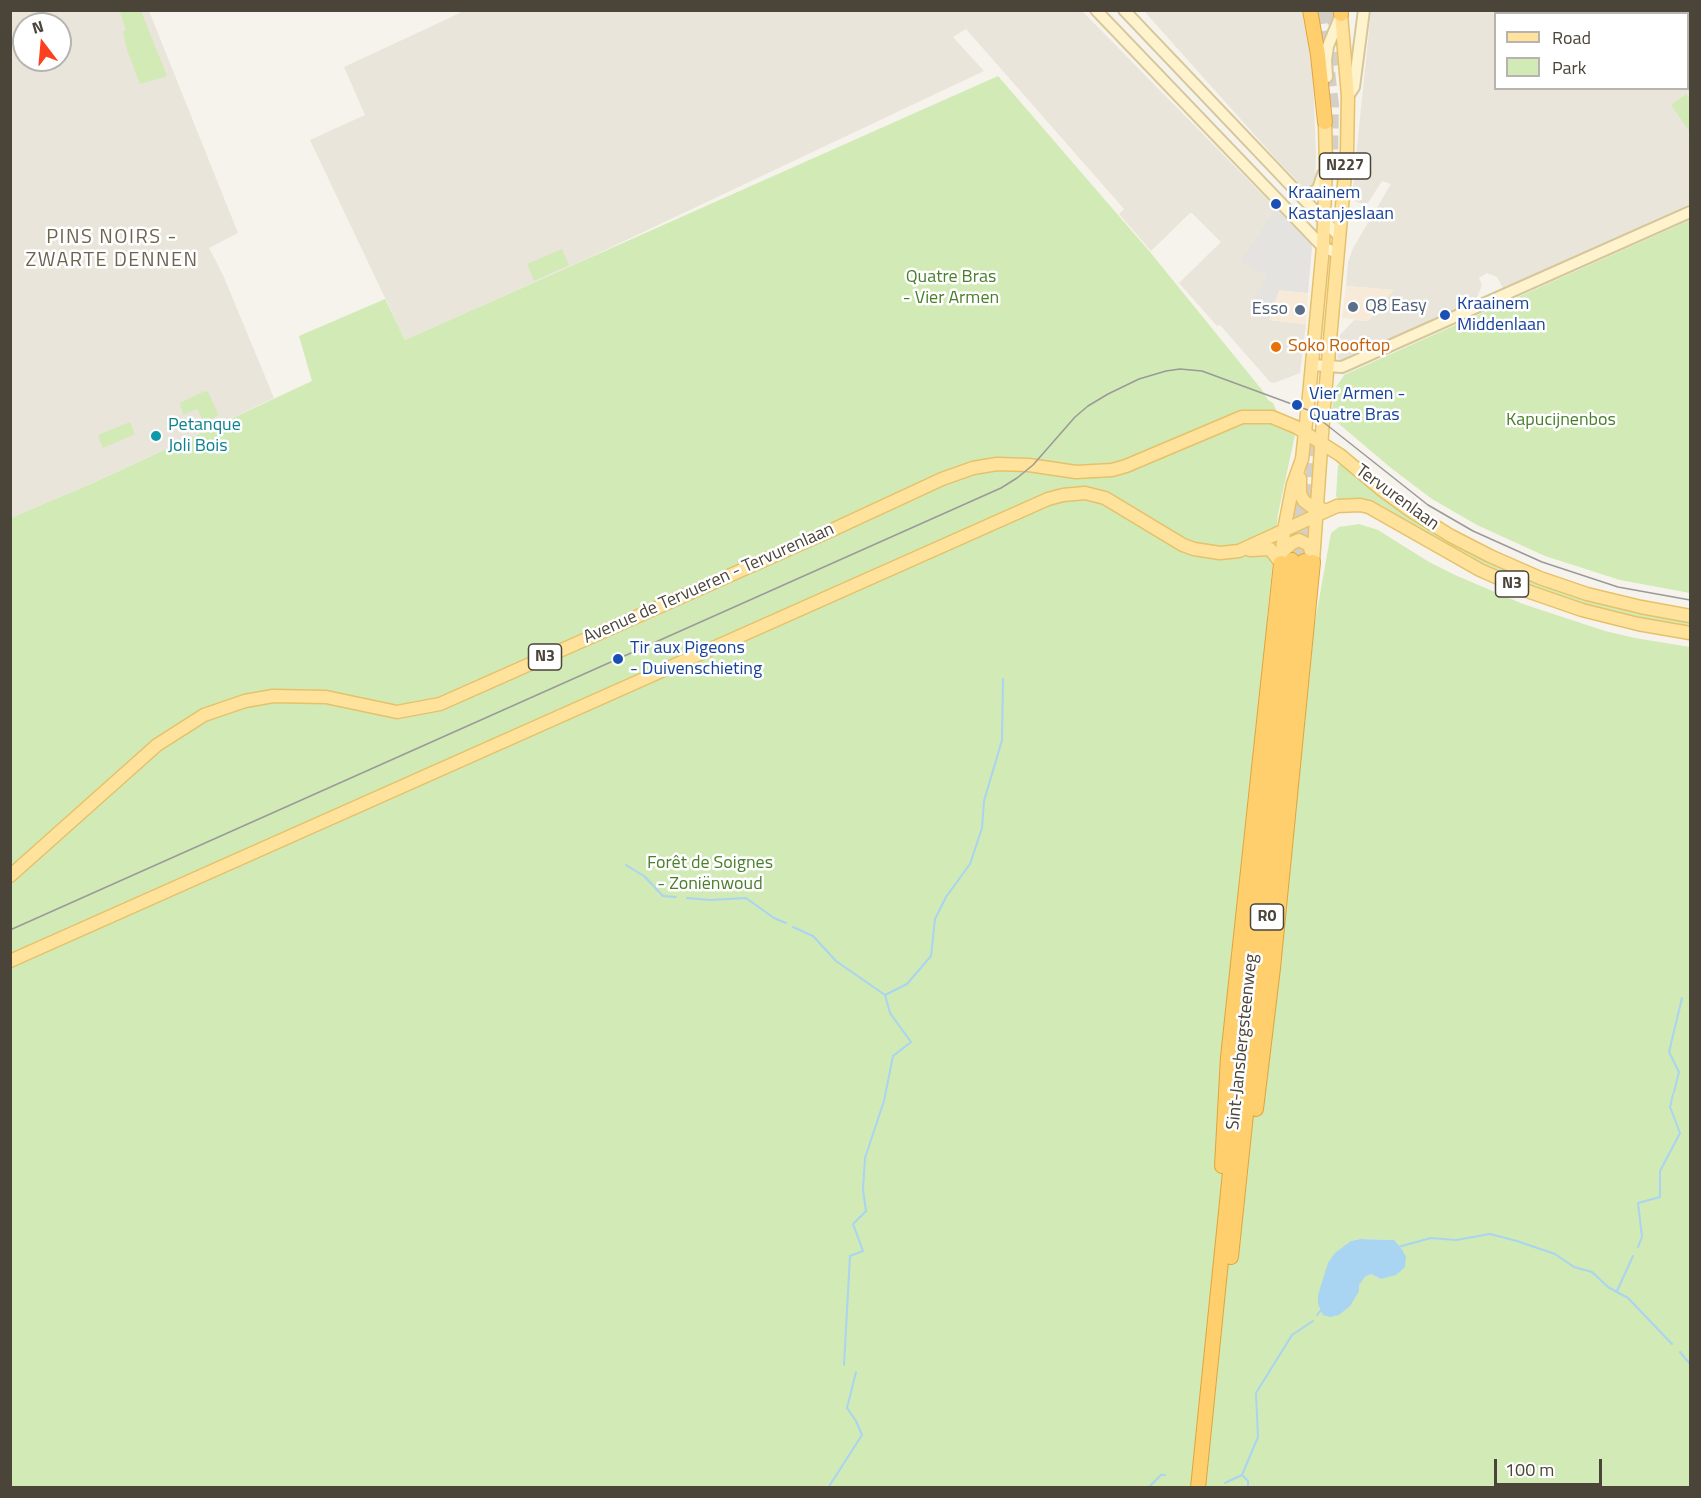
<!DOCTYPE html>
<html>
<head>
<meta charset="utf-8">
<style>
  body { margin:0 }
  #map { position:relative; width:1701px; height:1498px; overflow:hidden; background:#f6f3ec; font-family:"Titillium Web",sans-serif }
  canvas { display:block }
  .frame { position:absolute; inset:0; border:12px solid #4b4439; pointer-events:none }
  .legend { position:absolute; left:1494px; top:12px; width:195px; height:78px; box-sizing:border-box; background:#fff; border:2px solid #b7b4b0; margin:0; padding:8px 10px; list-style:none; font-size:18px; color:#4b4439 }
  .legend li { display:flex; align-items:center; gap:12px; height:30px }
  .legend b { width:30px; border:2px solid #b7b4b0 }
  .north { position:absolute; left:12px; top:12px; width:60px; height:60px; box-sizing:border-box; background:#fff; border:2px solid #b7b4b0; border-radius:50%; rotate:344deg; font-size:16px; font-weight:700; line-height:24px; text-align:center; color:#4b4439 }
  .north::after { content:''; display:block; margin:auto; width:21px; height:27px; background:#fc3f1d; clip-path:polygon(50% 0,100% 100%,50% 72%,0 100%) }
  .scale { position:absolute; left:1494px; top:1459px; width:108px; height:27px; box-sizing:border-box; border:3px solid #4b4439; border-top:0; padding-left:8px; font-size:18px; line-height:21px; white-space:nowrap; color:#4b4439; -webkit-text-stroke:4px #fff; paint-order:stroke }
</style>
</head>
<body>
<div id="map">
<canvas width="1701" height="1498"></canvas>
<div class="frame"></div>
<ul class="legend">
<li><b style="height:8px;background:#ffe39c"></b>Road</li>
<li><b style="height:16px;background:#d2eab5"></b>Park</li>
</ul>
<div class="north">N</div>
<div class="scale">100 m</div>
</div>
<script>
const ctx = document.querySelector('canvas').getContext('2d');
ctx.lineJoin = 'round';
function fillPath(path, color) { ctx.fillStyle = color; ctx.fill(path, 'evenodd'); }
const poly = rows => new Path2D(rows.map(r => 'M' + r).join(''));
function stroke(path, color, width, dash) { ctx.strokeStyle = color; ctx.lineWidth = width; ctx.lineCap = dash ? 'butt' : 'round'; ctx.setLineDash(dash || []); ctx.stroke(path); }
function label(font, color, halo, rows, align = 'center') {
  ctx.font = font + ' "Titillium Web",sans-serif'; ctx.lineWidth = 5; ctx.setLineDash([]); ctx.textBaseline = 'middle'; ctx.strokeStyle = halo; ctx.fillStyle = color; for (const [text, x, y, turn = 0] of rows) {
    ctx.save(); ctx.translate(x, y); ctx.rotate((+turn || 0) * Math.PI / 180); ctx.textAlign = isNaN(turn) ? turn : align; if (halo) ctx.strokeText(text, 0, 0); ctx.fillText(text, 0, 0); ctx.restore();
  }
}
const residential = poly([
  [11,11,149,11,238,233,209,248,223,275,274,398,93,483,11,518],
  [24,24,60,24,60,60,24,60],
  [459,11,1082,11,1312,245,1308,293,1279,290,1269,320,1306,324,1300,373,1274,383,1270,382,1220,325,1217,326,1179,283,1221,242,1192,213,1190,213,1151,251,1119,214,1124,209,966,29,953,37,984,71,584,260,405,340,310,140,365,115,344,67,460,13],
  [1144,11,1302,11,1313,74,1316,156,1315,182,1311,186,1303,187,1277,160],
  [1371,11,1690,11,1690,204,1503,288,1497,277,1487,273,1479,278,1482,285,1476,300,1361,354,1341,360,1337,358,1340,335,1354,320,1368,321,1393,290,1346,286,1348,262,1353,248,1391,184,1382,181,1368,203,1359,203,1354,200,1352,196],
  [1496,14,1688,14,1688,88,1496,88]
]);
const commercial = poly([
  [1346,286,1394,290,1368,321,1359,320,1342,318],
  [1279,290,1308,293,1306,324,1269,320]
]);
const green = poly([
  [122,11,141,11,167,76,140,84,127,50,123,32,126,30,120,13],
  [998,76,1150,252,1262,390,1268,400,1273,403,1284,427,1295,435,1278,514,1267,617,1315,622,1331,533,1339,527,1359,524,1378,530,1429,562,1455,575,1523,604,1605,631,1635,638,1690,647,1690,1487,11,1488,11,518,93,483,312,381,299,336,385,299,405,340],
  [1360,1239,1394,1240,1381,1279,1371,1274,1365,1277,1358,1285,1351,1241],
  [1686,94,1690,99,1690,132,1671,105],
  [1690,220,1690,593,1620,580,1545,556,1477,525,1432,499,1391,468,1332,418,1333,392,1344,375],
  [562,249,569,265,534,281,527,264],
  [205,391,208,392,218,414,217,416,204,422,197,409,183,415,180,403],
  [130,422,135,434,103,448,98,435],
  [1341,464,1374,491,1505,568,1690,621,1690,628,1611,613,1554,596,1486,567,1420,530,1381,505,1359,500,1339,501,1336,496,1338,465]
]);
const parking = poly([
  [1276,209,1312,245,1308,293,1279,290,1269,320,1258,316,1260,310,1252,306,1267,275,1240,262]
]);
const water = poly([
  [1360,1239,1394,1240,1403,1251,1406,1257,1405,1267,1396,1275,1381,1279,1371,1274,1365,1277,1359,1285,1359,1291,1350,1306,1339,1315,1330,1317,1323,1315,1318,1304,1318,1295,1328,1263,1335,1253,1351,1241]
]);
const stream = poly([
  [626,865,644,876,663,896,676,897],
  [687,898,710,900,746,898,774,918,786,923],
  [793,927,813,936,836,961,885,995,890,1013,911,1042,893,1056,884,1101,865,1158,863,1190,866,1211,853,1224,863,1251,850,1256,844,1365],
  [885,995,907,984,931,956,935,919,946,897,970,864,982,828,984,801,1002,740,1003,679],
  [1674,1092,1679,1072,1669,1052,1682,998],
  [1398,1247,1431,1238,1456,1240,1490,1234,1517,1241,1555,1254,1574,1267,1592,1272,1608,1287,1628,1298,1672,1344],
  [1638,1247,1642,1237,1638,1203,1660,1197,1660,1171,1680,1133,1670,1107,1673,1094],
  [1617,1291,1633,1256],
  [1317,1315,1321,1310],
  [1680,1352,1690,1364],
  [1242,1475,1248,1481,1248,1488],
  [1225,1483,1242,1475,1258,1437,1256,1393,1292,1335,1313,1321],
  [828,1488,862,1435,856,1421,847,1408,856,1372],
  [1148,1488,1161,1475,1165,1475]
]);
const highwayTunnel = poly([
  [1321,10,1332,105,1331,158],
  [1333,10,1340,65],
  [1292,560,1301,487],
  [1304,561,1317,430]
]);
const secondary = poly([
  [1096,10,1323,247,1337,253],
  [1124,10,1338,235],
  [1327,77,1326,60,1328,46,1341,15],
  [1348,96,1354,87,1364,10],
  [1300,195,1308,195,1318,189,1323,174],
  [1312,365,1342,367,1690,212]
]);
const primary = poly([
  [1300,478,1300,494,1304,501,1316,510,1322,509],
  [1250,550,1270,549,1281,563],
  [1282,552,1292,543,1299,540,1309,545,1312,555],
  [1313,562,1324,406,1347,151,1348,96,1341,14],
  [1281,563,1284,530,1293,484,1302,459,1309,396,1323,247,1326,165,1325,122],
  [10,876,157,745,204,715,245,701,273,696,326,697,397,712,440,704,832,530,942,479,973,468,997,464,1029,465,1076,472,1112,470,1126,466,1242,417,1272,417,1296,427,1340,455,1382,490,1411,511,1451,536,1490,556,1540,578,1587,594,1641,607,1690,616],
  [10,961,1048,499,1063,495,1085,493,1105,498,1183,545,1194,549,1220,553,1239,551,1337,506,1360,505,1369,507,1480,570,1530,592,1582,610,1638,624,1690,633]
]);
const highway = poly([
  [1310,10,1318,55,1325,122],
  [1341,10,1341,14],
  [1256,1109,1273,968,1313,562],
  [1222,1166,1228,1057,1281,563],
  [1231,1257,1304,561],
  [1198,1488,1292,560]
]);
const tram = poly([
  [10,930,1001,488,1017,478,1033,465,1075,417,1088,406,1108,394,1139,379,1166,371,1180,369,1202,371,1308,410,1428,505,1473,531,1542,562,1618,587,1690,600]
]);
const markers = [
  [1276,204,6,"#1a4fb4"],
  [1353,307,6,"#5c6f8a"],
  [1300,310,6,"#5c6f8a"],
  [1445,315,6,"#1a4fb4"],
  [1276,347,6,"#e8710a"],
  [1297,405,6,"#1a4fb4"],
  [156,436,6,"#0f9aa8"],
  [618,659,6,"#1a4fb4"]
];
const shields = [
  [1345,166,51],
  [1512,584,33],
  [545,657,33],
  [1267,917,33]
];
const shieldNames = [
  ["N227",1345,166],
  ["N3",1512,584],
  ["N3",545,657],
  ["R0",1267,917]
];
const transitNames = [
  ["Kraainem",1288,194],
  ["Kastanjeslaan",1288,215],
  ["Kraainem",1457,305],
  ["Middenlaan",1457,326],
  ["Vier Armen -",1309,395],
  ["Quatre Bras",1309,416],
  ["Tir aux Pigeons",630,649],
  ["- Duivenschieting",630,670]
];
const parkNames = [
  ["Quatre Bras",951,278],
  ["- Vier Armen",951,299],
  ["Kapucijnenbos",1561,421],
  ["Forêt de Soignes",710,864],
  ["- Zoniënwoud",710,885]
];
const serviceNames = [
  ["Q8 Easy",1365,307],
  ["Esso",1288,310,"right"]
];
const foodNames = [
  ["Soko Rooftop",1288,347]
];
const cultureNames = [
  ["Petanque",168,426],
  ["Joli Bois",168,447]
];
const streetNames = [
  ["Tervurenlaan",1397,498,36],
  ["Avenue de Tervueren - Tervurenlaan",709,584,-24],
  ["Sint-Jansbergsteenweg",1243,1042,-84]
];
const neighbourhoodNames = [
  ["PINS NOIRS -",112,238],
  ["ZWARTE DENNEN",112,261]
];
fillPath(residential, '#eae5da');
fillPath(commercial, '#f7ead8');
fillPath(green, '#d2eab5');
fillPath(parking, '#e5e3e0');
fillPath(water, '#a9d4f2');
stroke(stream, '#a9d4f2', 2);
stroke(highwayTunnel, '#d4d0c8', 14, [14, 7]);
stroke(secondary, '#d6c79b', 14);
stroke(primary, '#e6c16a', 15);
stroke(highway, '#e0a43c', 16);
stroke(secondary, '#fff3cd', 10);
stroke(primary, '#ffe39c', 12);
stroke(highway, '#ffcf6e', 14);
stroke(tram, '#9a9a9a', 1.5);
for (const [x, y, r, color] of markers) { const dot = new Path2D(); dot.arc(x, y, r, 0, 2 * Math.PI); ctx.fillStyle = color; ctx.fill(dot); stroke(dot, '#fff', 2); }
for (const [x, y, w] of shields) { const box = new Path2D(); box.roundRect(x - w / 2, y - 13, w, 26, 4.5); ctx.fillStyle = '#fff'; ctx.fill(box); stroke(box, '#4b4439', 1.5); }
label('bold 16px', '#4b4439', null, shieldNames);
label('18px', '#164399', '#fff', transitNames, 'left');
label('18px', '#4a7f2a', '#fff', parkNames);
label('18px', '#4e5e75', '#fff', serviceNames, 'left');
label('18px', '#c56008', '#fff', foodNames, 'left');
label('18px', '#0d838f', '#fff', cultureNames, 'left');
label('18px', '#4b4439', '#fff', streetNames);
ctx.letterSpacing = '1.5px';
label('20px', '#6e6250', '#fff', neighbourhoodNames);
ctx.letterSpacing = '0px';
</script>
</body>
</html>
